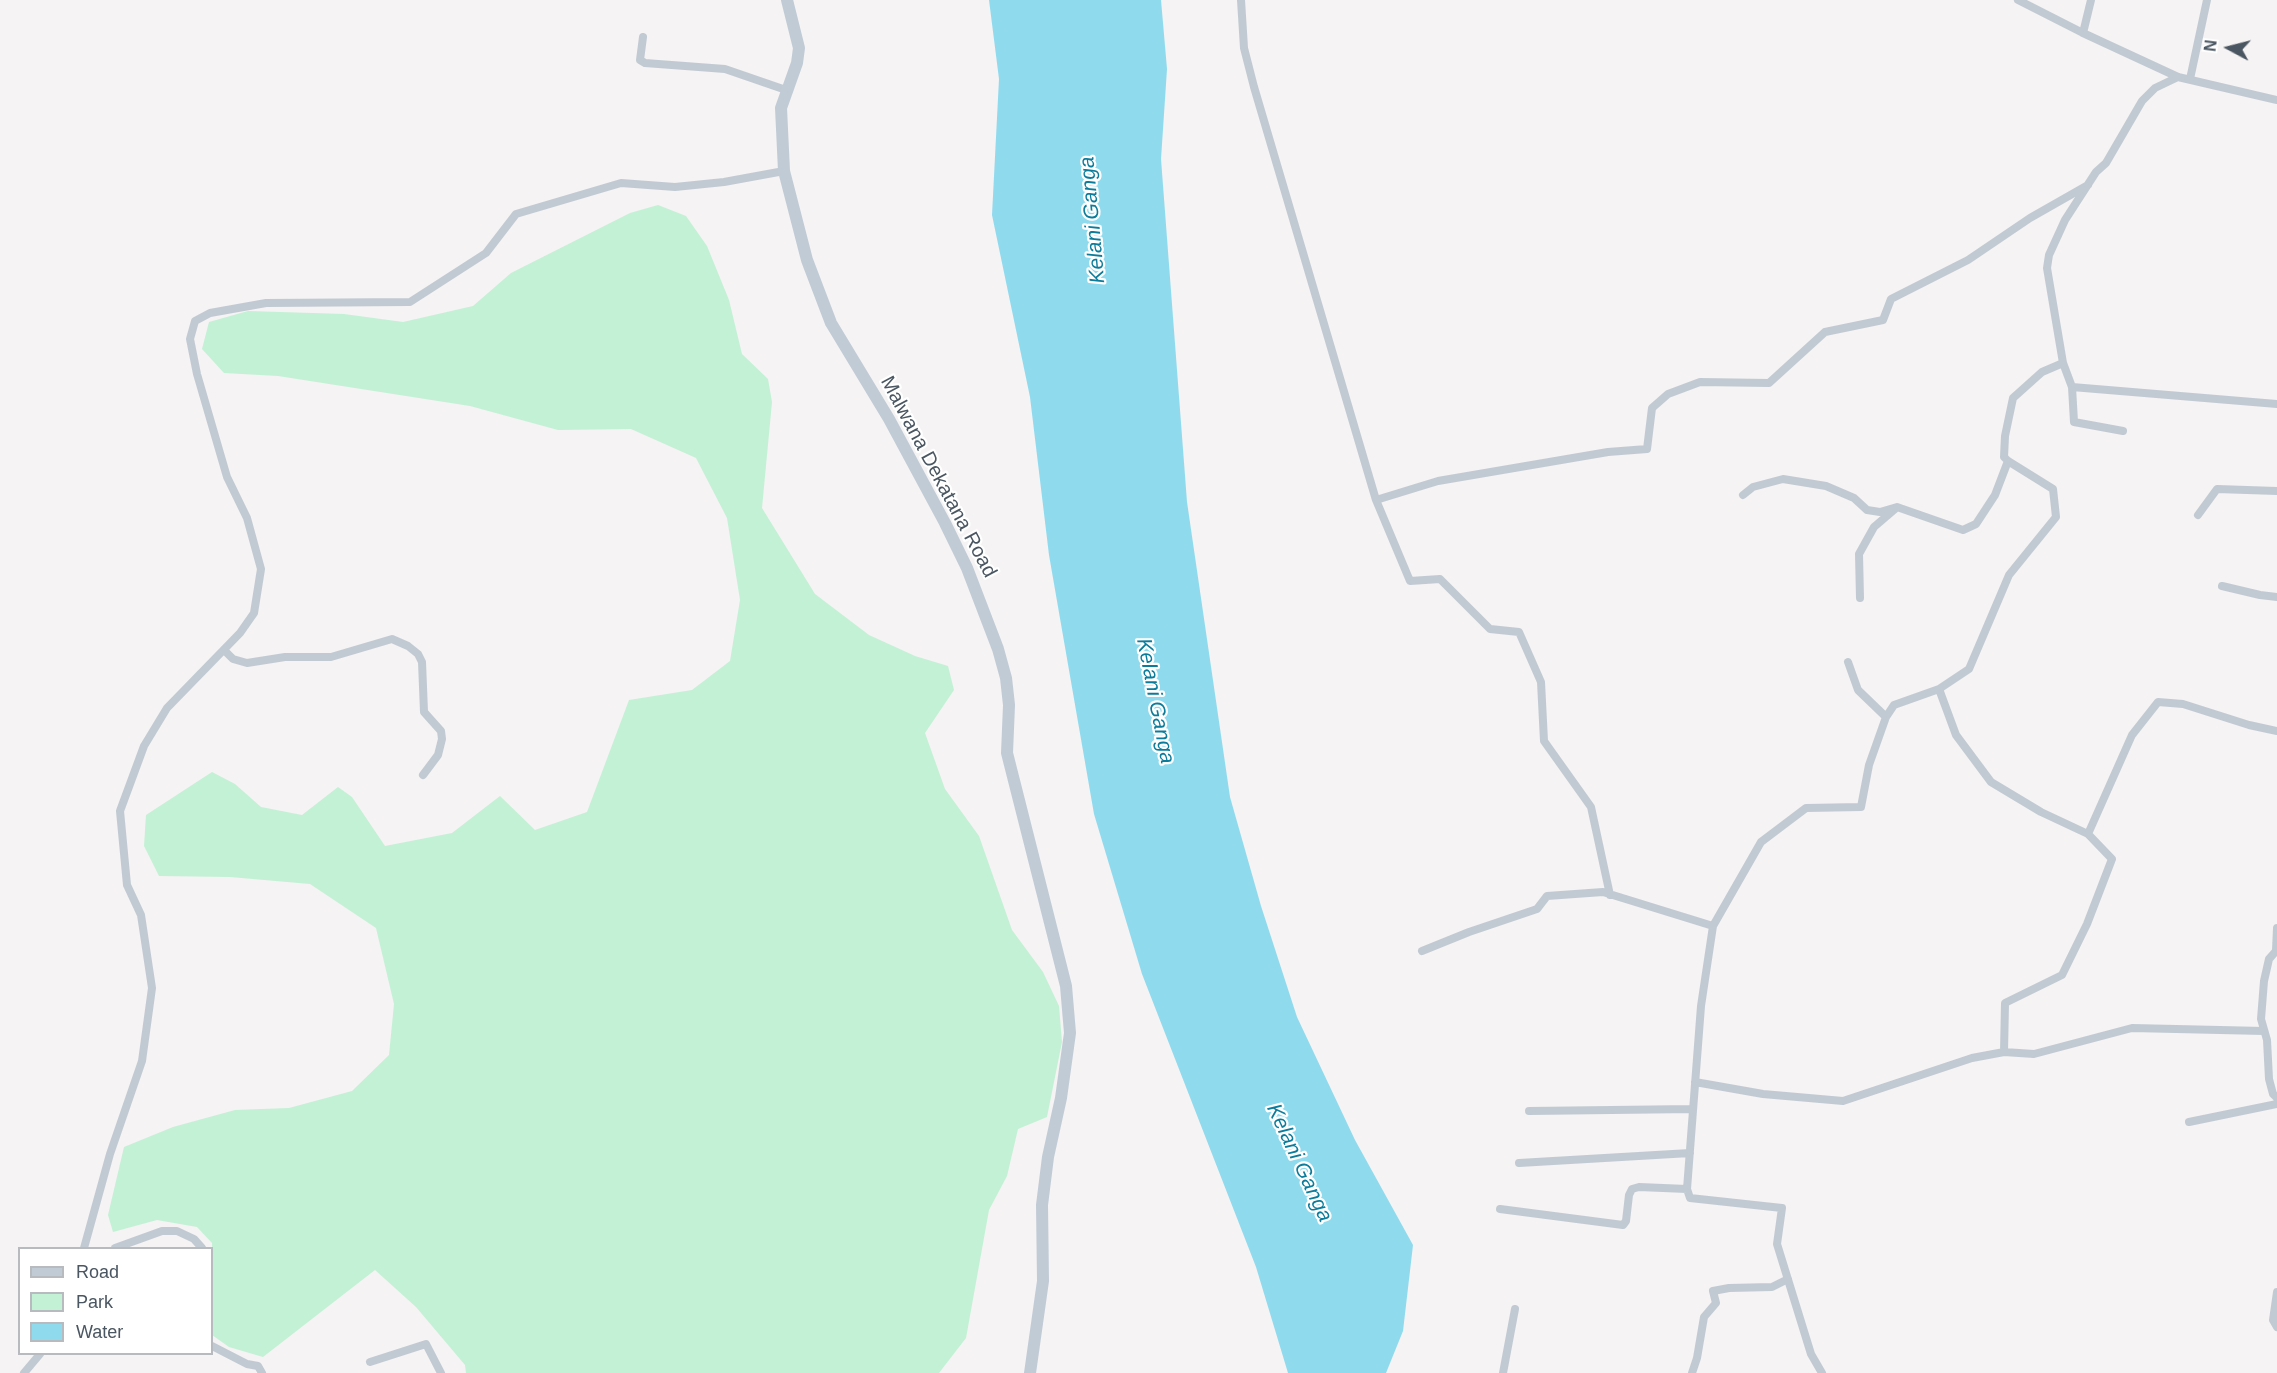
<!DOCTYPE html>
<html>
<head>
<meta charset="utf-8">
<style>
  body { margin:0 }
  #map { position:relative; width:2277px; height:1373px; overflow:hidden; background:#f5f3f3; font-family:Arial,sans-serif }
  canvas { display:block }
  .legend { position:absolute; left:18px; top:1247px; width:195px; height:108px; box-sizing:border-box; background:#fff; border:2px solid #b7bbc0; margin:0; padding:8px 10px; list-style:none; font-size:18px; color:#4a5661 }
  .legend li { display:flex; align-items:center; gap:12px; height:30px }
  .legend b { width:30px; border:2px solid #b7bbc0 }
  .north { position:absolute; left:2199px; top:18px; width:60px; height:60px; -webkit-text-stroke:4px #fff; paint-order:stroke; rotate:277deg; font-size:16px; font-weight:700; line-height:24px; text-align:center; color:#4a5661 }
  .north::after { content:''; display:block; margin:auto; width:21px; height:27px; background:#4a5661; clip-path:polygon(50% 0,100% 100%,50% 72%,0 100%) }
</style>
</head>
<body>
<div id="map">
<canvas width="2277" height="1373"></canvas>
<ul class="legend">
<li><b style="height:8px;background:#c1cbd6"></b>Road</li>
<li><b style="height:16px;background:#c3f1d5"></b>Park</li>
<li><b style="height:16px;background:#90daee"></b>Water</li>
</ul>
<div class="north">N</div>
</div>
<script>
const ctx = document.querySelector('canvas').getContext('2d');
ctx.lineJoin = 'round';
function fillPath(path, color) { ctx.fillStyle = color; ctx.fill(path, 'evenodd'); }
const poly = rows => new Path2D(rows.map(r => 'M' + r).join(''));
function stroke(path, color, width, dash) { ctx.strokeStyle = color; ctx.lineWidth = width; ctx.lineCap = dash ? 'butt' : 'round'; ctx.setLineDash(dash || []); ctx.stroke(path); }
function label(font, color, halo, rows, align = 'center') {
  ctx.font = font + ' Arial,sans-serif'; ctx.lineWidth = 4.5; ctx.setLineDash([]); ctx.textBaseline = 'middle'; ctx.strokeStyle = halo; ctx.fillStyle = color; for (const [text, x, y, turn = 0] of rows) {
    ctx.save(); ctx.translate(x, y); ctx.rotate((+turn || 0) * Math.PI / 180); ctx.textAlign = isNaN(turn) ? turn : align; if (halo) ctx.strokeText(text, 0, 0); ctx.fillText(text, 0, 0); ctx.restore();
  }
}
const green = poly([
  [658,205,686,216,707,246,729,300,742,354,768,379,772,402,762,508,815,594,869,635,915,656,948,666,954,690,925,733,945,789,979,836,1012,930,1043,972,1059,1006,1062,1042,1047,1117,1018,1129,1007,1176,989,1210,966,1338,939,1373,466,1373,465,1365,416,1307,375,1270,263,1357,229,1347,212,1335,212,1280,213,1275,212,1243,197,1227,157,1220,113,1232,108,1215,124,1147,173,1127,235,1110,289,1108,352,1091,389,1055,394,1004,376,928,310,884,230,877,159,876,144,846,146,815,212,772,235,784,261,807,302,815,338,787,352,797,385,846,452,833,500,796,535,830,587,812,629,700,692,690,730,661,740,600,727,518,696,458,631,429,558,430,470,406,278,376,224,373,202,349,209,322,248,311,344,314,403,322,473,306,511,273,630,213]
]);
const water = poly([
  [989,0,1161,0,1167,69,1161,159,1187,502,1230,797,1261,906,1297,1017,1355,1140,1413,1245,1403,1331,1386,1373,1288,1373,1256,1267,1142,974,1094,814,1049,555,1030,397,992,215,999,79]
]);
const street = poly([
  [1241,0,1244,48,1254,87,1376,500,1410,581,1440,579,1490,629,1519,632,1541,682,1544,741,1591,807,1610,895],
  [2018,0,2083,33,2178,77,2277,100],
  [2083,33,2091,0],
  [643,37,640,60,645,63,725,69,786,90],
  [2190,79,2207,0],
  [2063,363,2047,268,2049,255,2065,220,2096,172,2106,163,2142,101,2155,88,2178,77],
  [2072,387,2277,404],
  [1743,495,1753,487,1783,479,1826,486,1854,498,1867,510,1880,512,1897,507,1963,530,1976,524,1995,495,2008,461],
  [1376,500,1438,481,1608,452,1647,449,1652,408,1668,394,1700,382,1769,383,1825,332,1883,320,1891,299,1968,260,2030,218,2088,185],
  [2198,515,2217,489,2277,491],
  [2222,586,2260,595,2277,597],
  [1860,598,1859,554,1874,527,1895,509],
  [224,650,233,659,247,663,285,657,331,657,392,639,408,646,418,654,422,662,424,712,441,731,442,739,438,755,423,775],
  [1848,662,1858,690,1886,717],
  [1939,689,1956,735,1991,782,2041,812,2088,834],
  [2276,950,2277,928],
  [2277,950,2269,959,2264,981,2261,1019,2267,1040,2269,1079,2273,1094,2277,1098],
  [1422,951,1469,932,1537,909,1547,896,1603,892,1713,926],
  [2004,1052,2005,1003,2062,975,2087,924,2112,859,2088,834,2132,735,2158,702,2183,704,2249,725,2277,731],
  [1695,1082,1763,1094,1843,1101,1972,1058,2004,1052,2034,1054,2132,1028,2264,1031],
  [1529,1111,1693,1109],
  [2189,1122,2277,1104],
  [1519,1163,1690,1153],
  [1687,1189,1690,1198,1782,1208,1777,1244,1811,1354,1822,1373],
  [1500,1209,1623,1225,1626,1221,1629,1195,1632,1189,1639,1187,1687,1189,1701,1006,1713,926,1761,842,1806,808,1861,807,1869,765,1886,717,1894,705,1939,689,1969,669,2009,575,2056,517,2053,489,2008,461,2004,457,2005,436,2013,398,2042,372,2063,363,2072,387,2074,422,2123,431],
  [84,1248,110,1154,142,1061,152,988,141,915,127,885,120,811,144,746,167,708,240,633,254,613,261,569,247,518,227,477,197,374,190,339,195,321,210,313,266,303,410,302,486,253,516,214,621,183,675,187,724,182,784,171],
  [115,1248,162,1231,177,1231,194,1239,202,1248],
  [2277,1292,2273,1320,2277,1327],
  [212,1346,247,1364,258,1366,262,1373],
  [370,1362,426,1344,441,1373],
  [24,1373,40,1354],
  [1503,1373,1515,1309],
  [1692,1373,1697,1358,1704,1317,1716,1303,1713,1291,1729,1288,1772,1287,1788,1279]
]);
const secondary = poly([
  [787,0,799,48,797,63,781,108,784,171,807,260,831,323,889,419,945,523,967,568,998,649,1006,678,1009,705,1007,753,1066,986,1070,1033,1061,1098,1048,1157,1042,1205,1043,1281,1030,1373]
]);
const streetNames = [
  ["Malwana Dekatana Road",938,477,62]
];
const waterNames = [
  ["Kelani Ganga",1093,220,-95],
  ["Kelani Ganga",1155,701,79],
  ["Kelani Ganga",1299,1163,65]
];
fillPath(green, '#c3f1d5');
fillPath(water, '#90daee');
stroke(street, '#c1cad2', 8);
stroke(secondary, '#c1cbd6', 12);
label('20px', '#4a5661', '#fff', streetNames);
label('italic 21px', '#0c7c9b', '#fff', waterNames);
</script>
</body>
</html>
